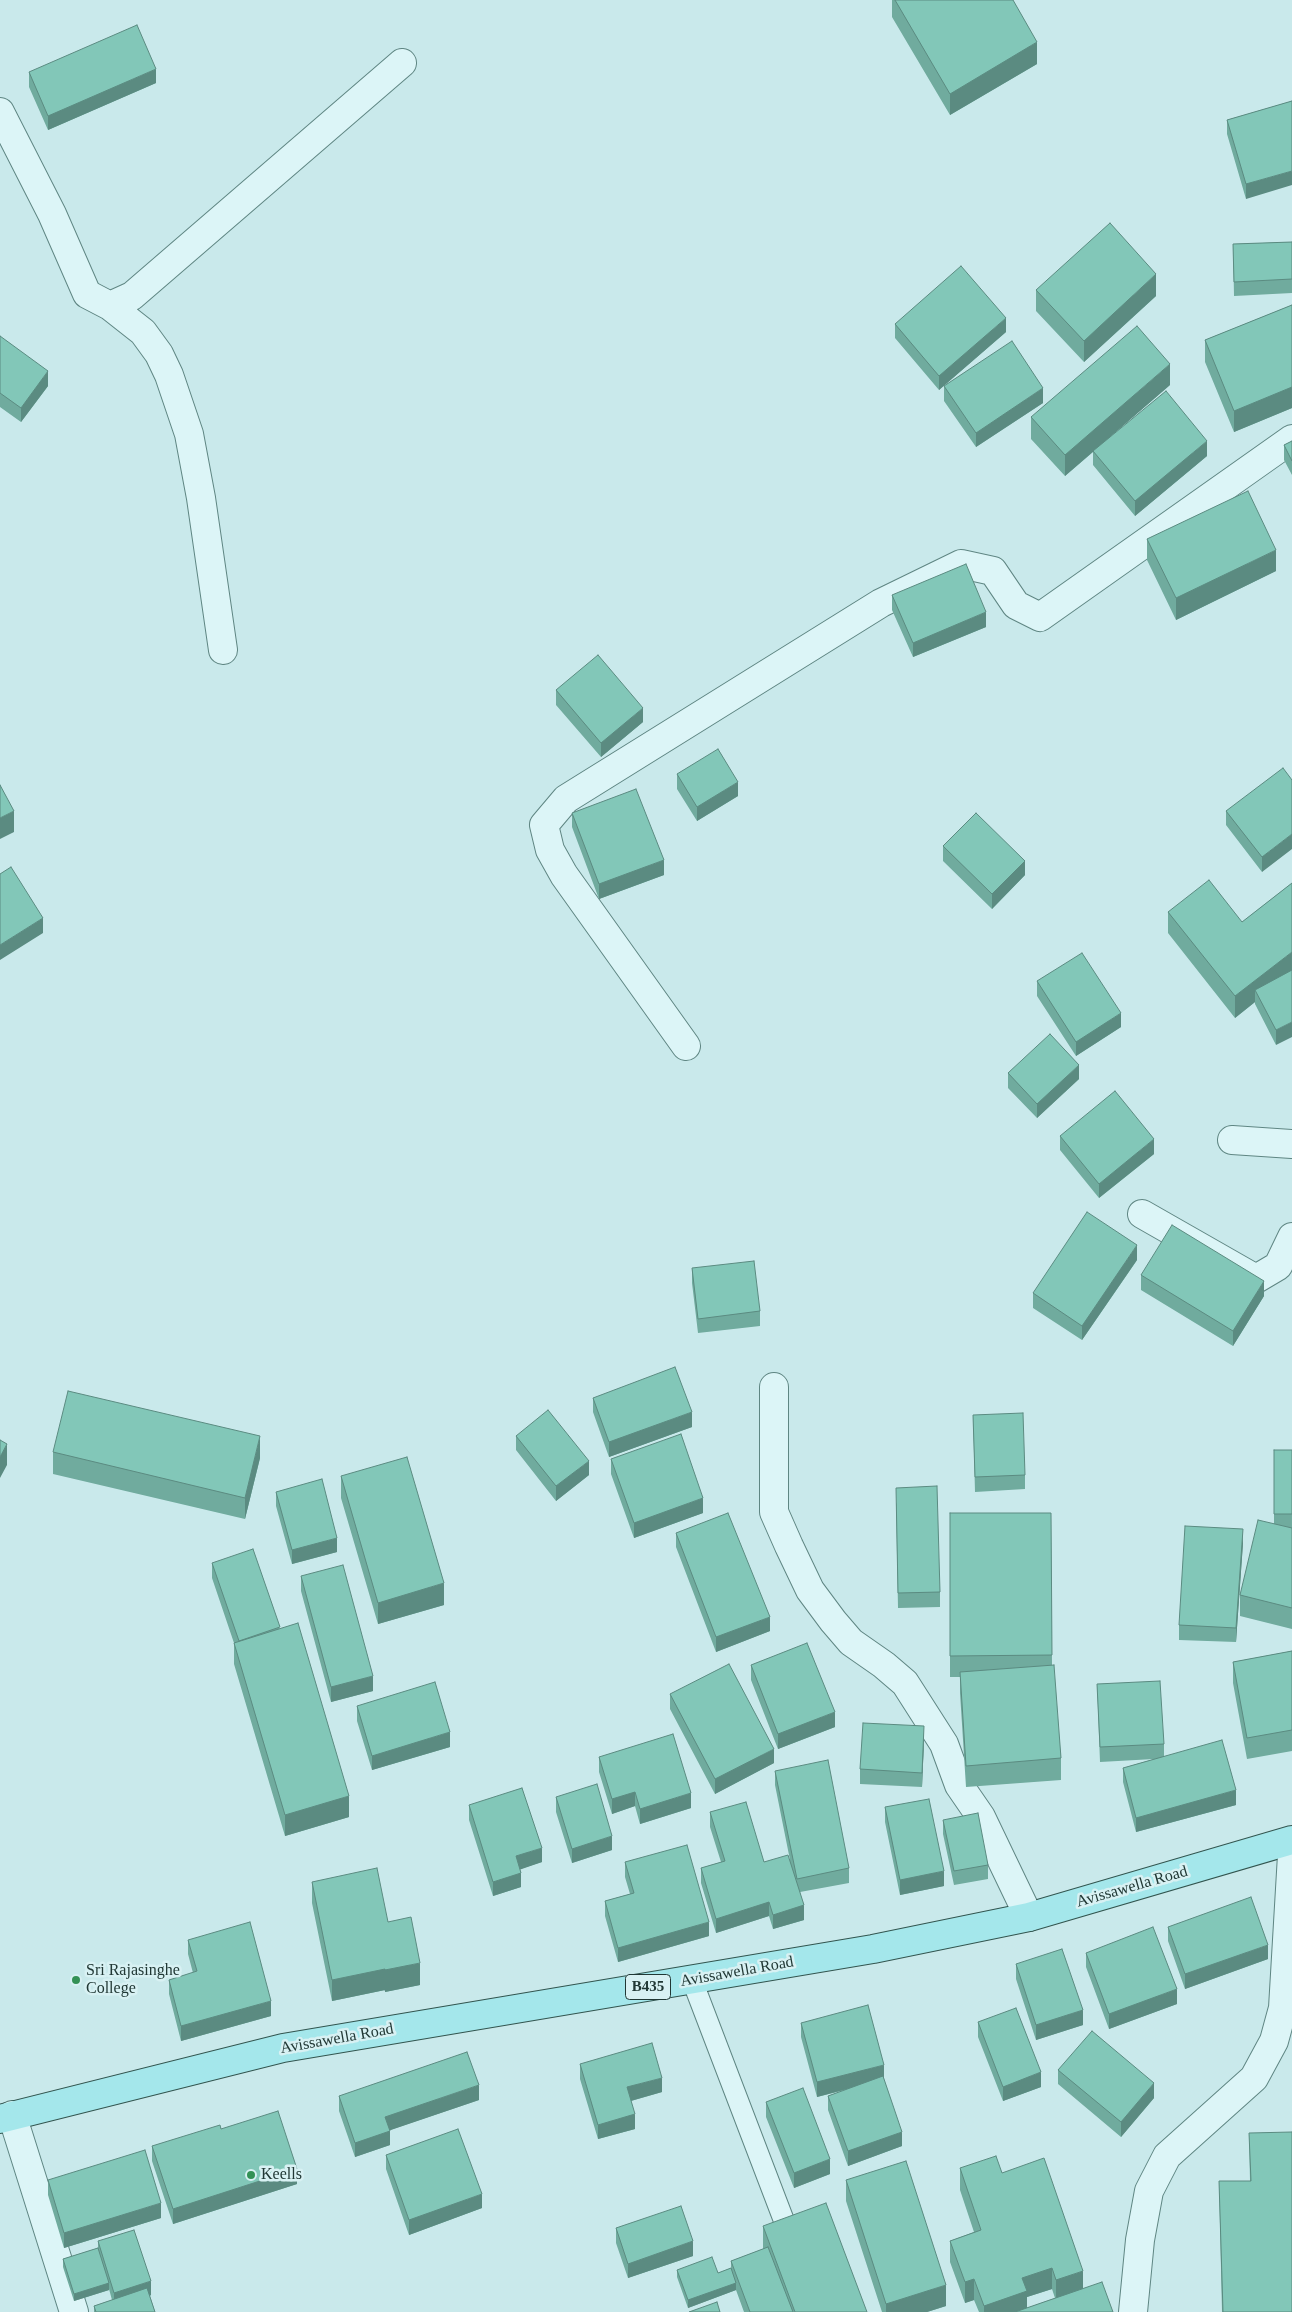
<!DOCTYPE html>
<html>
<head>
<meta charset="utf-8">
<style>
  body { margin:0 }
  canvas { display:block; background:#c9e9eb }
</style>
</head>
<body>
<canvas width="1292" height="2312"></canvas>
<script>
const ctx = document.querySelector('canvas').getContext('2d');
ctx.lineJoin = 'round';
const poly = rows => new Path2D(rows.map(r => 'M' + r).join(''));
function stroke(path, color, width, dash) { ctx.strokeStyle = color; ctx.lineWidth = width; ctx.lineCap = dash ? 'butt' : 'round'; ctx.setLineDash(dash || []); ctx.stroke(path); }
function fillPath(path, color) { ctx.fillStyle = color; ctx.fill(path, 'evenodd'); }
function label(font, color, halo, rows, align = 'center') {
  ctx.font = font + ' "Times New Roman",serif'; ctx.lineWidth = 5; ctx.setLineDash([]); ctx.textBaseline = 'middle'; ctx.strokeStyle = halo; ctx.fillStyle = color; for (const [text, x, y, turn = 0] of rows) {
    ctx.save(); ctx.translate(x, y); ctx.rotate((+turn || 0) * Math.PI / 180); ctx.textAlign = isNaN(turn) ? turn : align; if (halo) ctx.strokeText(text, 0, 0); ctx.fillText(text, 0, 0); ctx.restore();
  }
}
const service = poly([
  [692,1980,786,2226]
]);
const minor = poly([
  [0,112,52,214,87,294,110,306,132,296,402,63],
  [110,306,143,332,159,354,169,375,189,434,201,498,223,650],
  [686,1046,564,875,550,850,544,825,566,799,881,603,961,564,993,571,1016,605,1040,617,1292,439],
  [1232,1140,1292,1144],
  [1142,1214,1256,1279,1278,1266,1292,1237],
  [774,1387,774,1512,789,1546,810,1590,833,1621,851,1642,884,1665,905,1683,944,1744,959,1785,981,1817,1029,1917],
  [12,2115,74,2312],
  [1133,2312,1140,2240,1149,2191,1167,2156,1254,2078,1274,2041,1283,2008,1292,1855]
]);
const primary = poly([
  [0,2119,283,2048,873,1949,1029,1917,1292,1840]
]);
const wall = poly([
  [892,0,1013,0,1037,64,950,115,892,17],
  [29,72,156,83,48,130,29,87],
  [1292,101,1246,199,1227,134,1227,120],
  [1292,242,1292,293,1234,296,1233,244],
  [1036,290,1156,296,1084,362,1036,311],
  [1292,305,1292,408,1234,432,1205,362,1205,340],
  [895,324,1006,332,939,390,895,338],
  [0,336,48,386,21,422,0,407],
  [1170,385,1111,436,1207,456,1135,516,1093,465,1093,452,1065,476,1031,439,1031,417],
  [944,386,1043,403,976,447,944,401],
  [1292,441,1292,475,1284,460,1284,445],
  [1147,539,1276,571,1176,620,1147,560],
  [892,595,986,627,913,657,892,610],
  [556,690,643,722,601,757,556,705],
  [677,774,738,796,697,821,677,789],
  [1292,780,1262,872,1226,825,1226,811],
  [572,813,664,875,599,899,572,827],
  [943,846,1025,875,992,909,943,861],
  [1292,883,1276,1045,1255,1004,1255,1002,1235,1018,1168,933,1168,912,1242,922],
  [1037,981,1121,1027,1076,1056,1037,996],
  [1008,1073,1079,1079,1037,1118,1008,1088],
  [1060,1136,1154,1154,1099,1198,1060,1150],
  [1137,1260,1082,1340,1033,1308,1033,1293],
  [692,1268,760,1311,760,1326,698,1333,692,1283],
  [1141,1275,1264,1296,1233,1346,1141,1290],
  [593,1398,692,1427,609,1457,593,1412],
  [973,1415,1025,1475,1025,1489,975,1492],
  [516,1436,589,1475,556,1501,516,1450],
  [1274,1450,1292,1450,1292,1629,1240,1616,1240,1595,1274,1524],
  [53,1452,260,1458,245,1519,53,1474],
  [611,1459,703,1513,634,1538,611,1474],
  [341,1476,444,1605,378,1624,341,1498],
  [276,1492,337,1552,292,1564,276,1506],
  [896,1502,940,1592,940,1607,898,1608],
  [950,1513,1051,1513,1052,1665,1061,1758,1061,1780,966,1787,960,1693,960,1677,950,1677],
  [676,1533,770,1631,716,1652,676,1547],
  [1243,1543,1236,1642,1179,1640,1179,1625],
  [212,1563,280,1629,349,1817,285,1836,234,1664,234,1643,212,1578],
  [301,1576,373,1691,331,1702,301,1591],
  [1292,1651,1292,1751,1247,1759,1233,1683,1233,1662],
  [751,1665,835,1727,778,1749,751,1680],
  [1097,1684,1164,1744,1164,1756,1236,1805,1136,1832,1123,1782,1123,1768,1154,1759,1100,1762],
  [670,1694,774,1763,715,1794,670,1709],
  [357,1706,450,1747,372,1770,357,1721],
  [924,1741,922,1787,860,1784,860,1769],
  [599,1757,691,1808,640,1824,635,1806,612,1814,599,1772],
  [775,1771,849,1868,849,1883,800,1892,804,1920,773,1929,769,1916,716,1933,701,1883,701,1868,721,1862,710,1827,710,1812,764,1862,790,1860,775,1785],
  [556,1797,612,1850,572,1863,556,1812],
  [469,1805,542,1862,520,1869,521,1887,493,1896,469,1820],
  [885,1807,944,1886,900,1895,885,1822],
  [943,1820,988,1865,988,1879,954,1885,943,1834],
  [625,1862,709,1936,618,1962,605,1916,605,1901,630,1894,625,1877],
  [312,1882,388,1922,420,1985,385,1992,385,1990,332,2001,312,1903],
  [1168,1927,1268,1959,1185,1989,1168,1941],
  [188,1940,271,2016,181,2041,169,1994,169,1980,193,1973,188,1954],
  [1086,1953,1177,2004,1109,2029,1086,1967],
  [1016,1964,1083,2025,1036,2040,1016,1979],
  [978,2022,1041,2087,1003,2101,978,2037],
  [801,2023,884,2079,902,2146,848,2166,828,2110,828,2096,845,2090,817,2097,801,2037],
  [580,2064,662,2092,631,2101,635,2129,598,2139,580,2079],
  [1058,2070,1154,2098,1121,2137,1058,2084],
  [339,2096,479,2100,390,2130,390,2145,355,2157,339,2111],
  [766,2102,830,2174,794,2188,766,2117],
  [221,2129,297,2184,173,2224,152,2161,152,2146],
  [1249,2133,1292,2312,1222,2312,1219,2181,1250,2181],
  [386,2155,482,2208,409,2235,386,2169],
  [960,2168,1002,2173,1083,2289,1113,2312,979,2312,974,2300,965,2303,950,2262,950,2241,974,2232,960,2190],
  [1052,2289,1055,2298,1027,2308,1027,2297],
  [48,2180,161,2218,64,2248,48,2195],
  [846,2180,946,2306,927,2312,882,2312,846,2201],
  [763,2226,867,2312,744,2312,736,2290,688,2308,677,2277,677,2270,718,2273,731,2268,731,2261,763,2249],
  [616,2228,693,2256,628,2278,616,2243],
  [98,2241,151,2295,150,2296,155,2312,94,2312,94,2306,112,2300,109,2289,109,2290,74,2301,63,2267,63,2259,98,2248]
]);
const shadedWall = poly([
  [1037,42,1037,64,950,115,950,94],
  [156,69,156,83,48,130,48,116],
  [1292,171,1292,185,1246,199,1246,184],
  [1156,274,1156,296,1084,362,1084,341],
  [1006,318,1006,332,939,390,939,376],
  [1170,364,1170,385,1065,476,1065,455],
  [48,371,48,386,21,422,21,408],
  [1292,387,1292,408,1234,432,1234,411],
  [1043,388,1043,403,976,447,976,433],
  [1207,441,1207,456,1135,516,1135,501],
  [1276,550,1276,571,1176,620,1176,598],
  [986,612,986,627,913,657,913,643],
  [643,708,643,722,601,757,601,743],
  [738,782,738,796,697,821,697,807],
  [14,811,14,832,0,839,0,818],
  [1292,834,1292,849,1262,872,1262,857],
  [664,860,664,875,599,899,599,884],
  [1025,861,1025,875,992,909,992,894],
  [43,918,43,933,0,960,0,945],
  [1292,952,1292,973,1255,990,1255,1002,1235,1018,1235,996],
  [1121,1013,1121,1027,1076,1056,1076,1042],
  [1292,1022,1292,1037,1276,1045,1276,1030],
  [1079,1065,1079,1079,1037,1118,1037,1104],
  [1154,1139,1154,1154,1099,1198,1099,1184],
  [1137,1245,1137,1260,1082,1340,1082,1326],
  [1264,1281,1264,1296,1233,1346,1233,1331],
  [692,1412,692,1427,609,1457,609,1442],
  [260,1436,260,1458,245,1519,245,1498],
  [7,1444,7,1465,0,1478,0,1457],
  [589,1461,589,1475,556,1501,556,1486],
  [703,1498,703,1513,634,1538,634,1523],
  [1243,1529,1243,1543,1236,1642,1236,1628],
  [337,1538,337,1552,292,1564,292,1550],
  [444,1583,444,1605,378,1624,378,1603],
  [770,1617,770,1631,716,1652,716,1637],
  [373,1676,373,1691,331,1702,331,1687],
  [835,1712,835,1727,778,1749,778,1734],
  [924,1726,924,1741,922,1787,922,1773],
  [450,1732,450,1747,372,1770,372,1756],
  [774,1749,774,1763,715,1794,715,1779],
  [1236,1790,1236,1805,1136,1832,1136,1818],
  [635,1792,635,1806,612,1814,612,1799],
  [691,1793,691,1808,640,1824,640,1809],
  [349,1796,349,1817,285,1836,285,1815],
  [612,1836,612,1850,572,1863,572,1849],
  [542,1848,542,1862,516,1871,516,1856],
  [944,1871,944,1886,900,1895,900,1880],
  [521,1873,521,1887,493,1896,493,1882],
  [769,1902,769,1916,716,1933,716,1919],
  [804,1905,804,1920,773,1929,773,1915],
  [709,1922,709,1936,618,1962,618,1948],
  [1268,1945,1268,1959,1185,1989,1185,1974],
  [420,1963,420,1985,385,1992,385,1970],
  [385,1969,385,1990,332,2001,332,1980],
  [1177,1989,1177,2004,1109,2029,1109,2014],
  [271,2001,271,2016,181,2041,181,2026],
  [1083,2010,1083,2025,1036,2040,1036,2025],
  [884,2065,884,2079,817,2097,817,2082],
  [1041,2072,1041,2087,1003,2101,1003,2087],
  [662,2078,662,2092,627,2102,627,2087],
  [1154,2083,1154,2098,1121,2137,1121,2122],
  [479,2085,479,2100,385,2132,385,2117],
  [635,2114,635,2129,598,2139,598,2125],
  [390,2131,390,2145,355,2157,355,2143],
  [902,2132,902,2146,848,2166,848,2151],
  [830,2159,830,2174,794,2188,794,2173],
  [297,2169,297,2184,173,2224,173,2209],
  [482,2194,482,2208,409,2235,409,2220],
  [161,2203,161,2218,64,2248,64,2233],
  [693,2241,693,2256,628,2278,628,2264],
  [1052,2268,1052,2289,1027,2297,1027,2312,984,2312,984,2306,1022,2278],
  [1083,2271,1083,2292,1056,2301,1056,2280],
  [974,2279,974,2300,965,2303,965,2282],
  [151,2281,151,2295,114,2307,114,2293],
  [109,2283,109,2290,74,2301,74,2294],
  [736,2283,736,2290,688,2308,688,2300],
  [946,2285,946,2306,927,2312,886,2312,886,2304]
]);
const building = poly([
  [895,0,1013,0,1037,42,950,94,895,0],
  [137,25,156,69,48,116,29,72,137,25],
  [1292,101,1292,171,1246,184,1227,120,1292,101],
  [1110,223,1156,274,1084,341,1036,290,1110,223],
  [1292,242,1292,279,1234,282,1233,244,1292,242],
  [961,266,1006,318,939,376,895,324,961,266],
  [1292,305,1292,387,1234,411,1205,340,1292,305],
  [1137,326,1170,364,1065,455,1031,417,1137,326],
  [0,336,48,371,21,408,0,393,0,336],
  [1012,341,1043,388,976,433,944,386,1012,341],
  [1166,391,1207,441,1135,501,1093,451,1166,391],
  [1292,441,1292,461,1284,445,1292,441],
  [1248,491,1276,550,1176,598,1147,539,1248,491],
  [966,564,986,612,913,643,892,595,966,564],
  [598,655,643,708,601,743,556,690,598,655],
  [718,749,738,782,697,807,677,774,718,749],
  [1283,768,1292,780,1292,834,1262,857,1226,811,1283,768],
  [0,785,14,811,0,818,0,785],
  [636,789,664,860,599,884,572,813,636,789],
  [976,813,1025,861,992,894,943,846,976,813],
  [11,867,43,918,0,945,0,874,11,867],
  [1209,880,1242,922,1292,883,1292,952,1235,996,1168,912,1209,880],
  [1082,953,1121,1013,1076,1042,1037,981,1082,953],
  [1292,970,1292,1022,1276,1030,1255,990,1292,970],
  [1050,1034,1079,1065,1037,1104,1008,1073,1050,1034],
  [1115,1091,1154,1139,1099,1184,1060,1136,1115,1091],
  [1087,1212,1137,1245,1082,1326,1033,1293,1087,1212],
  [1172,1225,1264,1281,1233,1331,1141,1275,1172,1225],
  [754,1261,760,1311,698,1319,692,1268,754,1261],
  [675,1367,692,1412,609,1442,593,1398,675,1367],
  [68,1391,260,1436,245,1498,53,1452,68,1391],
  [548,1410,589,1461,556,1486,516,1436,548,1410],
  [1023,1413,1025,1475,975,1477,973,1415,1023,1413],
  [681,1434,703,1498,634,1523,611,1459,681,1434],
  [0,1440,7,1444,0,1457,0,1440],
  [1274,1450,1292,1450,1292,1514,1274,1514,1274,1450],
  [407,1457,444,1583,378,1603,341,1476,407,1457],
  [322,1479,337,1538,292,1550,276,1492,322,1479],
  [937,1486,940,1592,898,1593,896,1488,937,1486],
  [728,1513,770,1617,716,1637,676,1533,728,1513],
  [950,1513,1051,1513,1052,1655,950,1656,950,1513],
  [1258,1520,1292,1528,1292,1608,1240,1595,1258,1520],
  [1185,1526,1243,1529,1236,1628,1179,1625,1185,1526],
  [253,1549,280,1627,239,1641,212,1563,253,1549],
  [343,1565,373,1676,331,1687,301,1576,343,1565],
  [298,1623,349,1796,285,1815,234,1643,298,1623],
  [807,1643,835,1712,778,1734,751,1665,807,1643],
  [1292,1651,1292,1730,1247,1738,1233,1662,1292,1651],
  [729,1664,774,1749,715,1779,670,1694,729,1664],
  [1054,1665,1061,1758,966,1766,960,1672,1054,1665],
  [1160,1681,1164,1744,1100,1747,1097,1684,1160,1681],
  [435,1682,450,1732,372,1756,357,1706,435,1682],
  [863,1723,924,1726,922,1773,860,1769,863,1723],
  [673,1734,691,1793,640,1809,635,1792,612,1799,599,1757,673,1734],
  [1222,1740,1236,1790,1136,1818,1123,1768,1222,1740],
  [828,1760,849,1868,797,1879,775,1771,828,1760],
  [597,1784,612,1836,572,1849,556,1797,597,1784],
  [522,1788,542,1848,516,1856,521,1873,493,1882,469,1805,522,1788],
  [929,1799,944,1871,900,1880,885,1807,929,1799],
  [746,1802,764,1862,788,1855,804,1905,773,1915,769,1902,716,1919,701,1868,725,1861,710,1812,746,1802],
  [978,1813,988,1865,954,1871,943,1820,978,1813],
  [687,1845,709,1922,618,1948,605,1901,634,1893,625,1862,687,1845],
  [377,1868,388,1922,411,1917,420,1963,385,1970,385,1969,332,1980,312,1882,377,1868],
  [1251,1897,1268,1945,1185,1974,1168,1927,1251,1897],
  [250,1922,271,2001,181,2026,169,1980,197,1971,188,1940,250,1922],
  [1153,1927,1177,1989,1109,2014,1086,1953,1153,1927],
  [1062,1949,1083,2010,1036,2025,1016,1964,1062,1949],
  [868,2005,884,2065,817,2082,801,2023,868,2005],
  [1016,2008,1041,2072,1003,2087,978,2022,1016,2008],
  [1092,2031,1154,2083,1121,2122,1058,2070,1092,2031],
  [652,2043,662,2078,627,2087,635,2114,598,2125,580,2064,652,2043],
  [467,2052,479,2085,385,2117,390,2131,355,2143,339,2096,467,2052],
  [883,2076,902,2132,848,2151,828,2096,883,2076],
  [803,2088,830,2159,794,2173,766,2102,803,2088],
  [278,2111,297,2169,173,2209,152,2146,220,2125,221,2129,278,2111],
  [458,2129,482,2194,409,2220,386,2155,458,2129],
  [1292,2132,1292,2312,1223,2312,1219,2181,1251,2181,1249,2133,1292,2132],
  [145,2150,161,2203,64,2233,48,2180,145,2150],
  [996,2156,1002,2173,1044,2158,1083,2271,1056,2280,1052,2268,1022,2278,1027,2291,984,2306,974,2279,965,2282,950,2241,981,2230,960,2168,996,2156],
  [906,2161,946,2285,886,2304,846,2180,906,2161],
  [826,2203,867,2312,795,2312,763,2226,826,2203],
  [681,2206,693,2241,628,2264,616,2228,681,2206],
  [134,2230,151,2281,114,2293,98,2241,134,2230],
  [768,2247,793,2312,750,2312,731,2261,768,2247],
  [98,2248,109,2283,74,2294,63,2259,98,2248],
  [712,2257,718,2273,731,2268,736,2283,688,2300,677,2270,712,2257],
  [1102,2282,1113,2312,1015,2312,1102,2282],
  [147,2288,155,2312,96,2312,94,2306,147,2288],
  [717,2302,720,2312,689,2312,717,2302]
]);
const markers = [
  [76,1980,5,"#339155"],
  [251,2175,5,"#339155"]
];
const shields = [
  [648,1987,45]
];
const shieldNames = [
  ["B435",648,1987]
];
const streetNames = [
  ["Avissawella Road",1132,1887,-16],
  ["Avissawella Road",737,1972,-10],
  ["Avissawella Road",337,2039,-10]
];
const poiNames = [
  ["Sri Rajasinghe",86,1971],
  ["College",86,1989],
  ["Keells",261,2175]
];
stroke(service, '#5f8683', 22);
stroke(minor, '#5f8683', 30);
stroke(primary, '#32554f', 30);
stroke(service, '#dcf5f7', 20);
stroke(minor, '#dcf5f7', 28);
stroke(primary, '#a4e7eb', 28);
fillPath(wall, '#70ab9e');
fillPath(shadedWall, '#5b8b81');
fillPath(building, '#82c7b8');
stroke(building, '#5b8b81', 1);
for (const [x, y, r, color] of markers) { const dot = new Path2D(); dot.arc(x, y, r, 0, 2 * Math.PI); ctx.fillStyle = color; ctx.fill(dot); stroke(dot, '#d8f1f3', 2); }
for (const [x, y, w] of shields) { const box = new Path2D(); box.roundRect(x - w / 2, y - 12.5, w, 25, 4); ctx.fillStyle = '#d8f1f3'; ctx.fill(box); stroke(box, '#213835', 1); }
label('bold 15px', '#213835', null, shieldNames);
label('16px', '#213835', '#d8f1f3', streetNames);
label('16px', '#213835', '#d8f1f3', poiNames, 'left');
</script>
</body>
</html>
